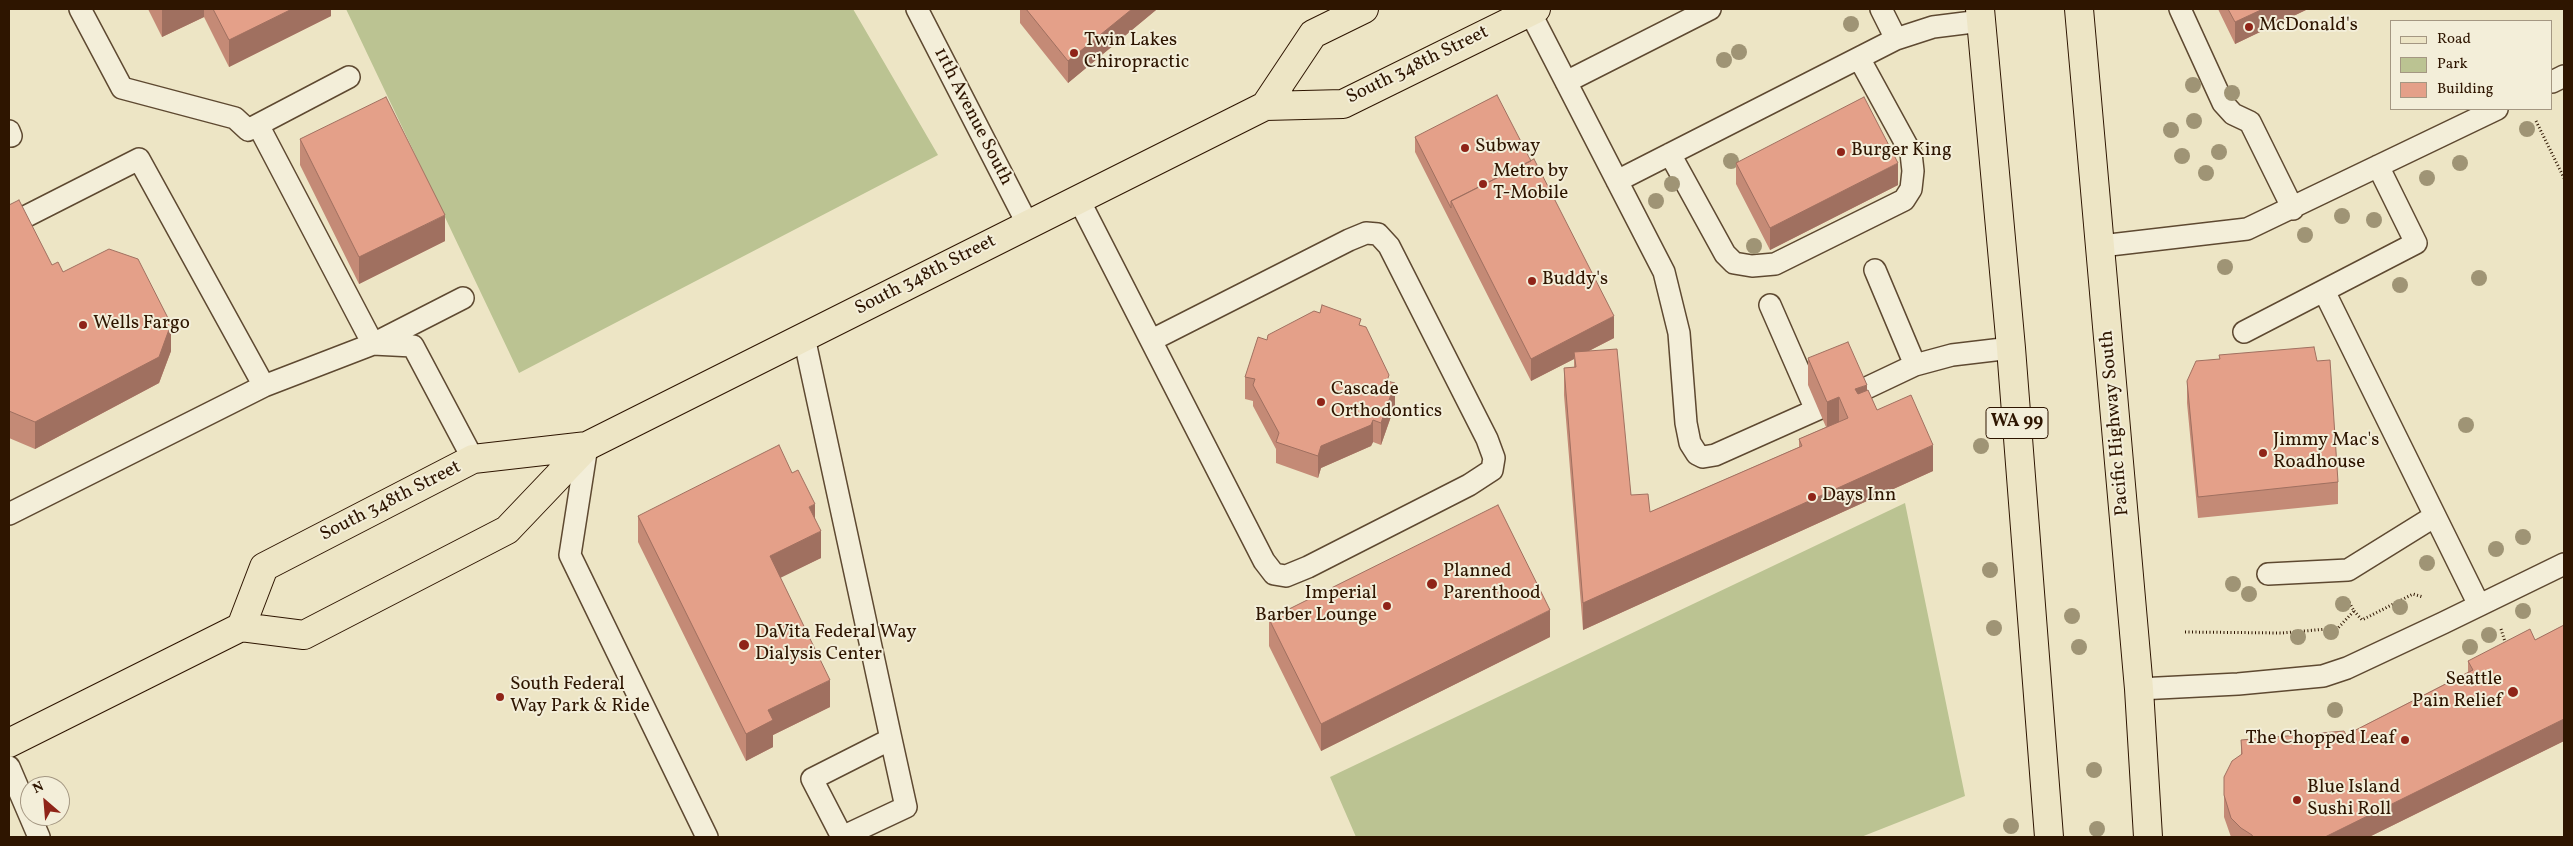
<!DOCTYPE html>
<html>
<head>
<meta charset="utf-8">
<style>
  body { margin:0 }
  #map { position:relative; width:2573px; height:846px; overflow:hidden; background:#ede5c5; font-family:Vollkorn,serif }
  canvas { display:block }
  .frame { position:absolute; inset:0; border:10px solid #2e1500; pointer-events:none }
  .legend { position:absolute; left:2390px; top:20px; width:162px; height:90px; box-sizing:border-box; background:#f3eed9; border:1px solid #a49782; margin:0; padding:6px 9px; list-style:none; font-size:15px; color:#2e1500 }
  .legend li { display:flex; align-items:center; gap:10px; height:25px }
  .legend b { width:25px; border:1px solid #a49782 }
  .north { position:absolute; left:20px; top:776px; width:50px; height:50px; box-sizing:border-box; background:#f3eed9; border:1px solid #a49782; border-radius:50%; rotate:333deg; font-size:14px; font-weight:700; line-height:20px; text-align:center; color:#2e1500 }
  .north::after { content:''; display:block; margin:auto; width:18px; height:22px; background:#8f2418; clip-path:polygon(50% 0,100% 100%,50% 72%,0 100%) }
</style>
</head>
<body>
<div id="map">
<canvas width="2573" height="846"></canvas>
<div class="frame"></div>
<ul class="legend">
<li><b style="height:6px;background:#ede5c5"></b>Road</li>
<li><b style="height:14px;background:#bbc392"></b>Park</li>
<li><b style="height:14px;background:#e4a089"></b>Building</li>
</ul>
<div class="north">N</div>
</div>
<script>
const ctx = document.querySelector('canvas').getContext('2d');
ctx.lineJoin = 'round';
function fillPath(path, color) { ctx.fillStyle = color; ctx.fill(path, 'evenodd'); }
const poly = rows => new Path2D(rows.map(r => 'M' + r).join(''));
function stroke(path, color, width, dash) { ctx.strokeStyle = color; ctx.lineWidth = width; ctx.lineCap = dash ? 'butt' : 'round'; ctx.setLineDash(dash || []); ctx.stroke(path); }
function label(font, color, halo, rows, align = 'center') {
  ctx.font = font + ' Vollkorn,serif'; ctx.lineWidth = 4; ctx.setLineDash([]); ctx.textBaseline = 'middle'; ctx.strokeStyle = halo; ctx.fillStyle = color; for (const [text, x, y, turn = 0] of rows) {
    ctx.save(); ctx.translate(x, y); ctx.rotate((+turn || 0) * Math.PI / 180); ctx.textAlign = isNaN(turn) ? turn : align; if (halo) ctx.strokeText(text, 0, 0); ctx.fillText(text, 0, 0); ctx.restore();
  }
}
const green = poly([
  [346,9,853,9,938,155,519,373],
  [1905,503,1965,796,1861,837,1356,837,1330,777]
]);
const path = poly([
  [2536,121,2564,178],
  [2354,611,2362,620,2413,594,2423,597],
  [2501,629,2506,645],
  [2185,632,2282,633,2338,628,2354,611,2348,600]
]);
const service = poly([
  [80,9,122,88,235,118,248,130,349,77],
  [917,9,1028,225],
  [1881,9,1896,39],
  [2180,9,2223,103,2233,114,2250,122,2293,209],
  [1530,12,1664,272,1679,333,1686,423,1690,443,1697,454,1703,457,1715,455,1818,409],
  [1566,82,1710,9],
  [2552,82,2564,76],
  [258,125,373,344,463,298],
  [9,131,11,136],
  [1670,154,1725,254,1734,263,1752,266,1775,264,1904,200,1911,189,1913,171,1911,153,1859,58],
  [1617,181,1896,39,1933,27,1981,21],
  [1079,200,1264,561,1274,574,1286,576,1308,567,1469,485,1492,470,1494,458,1487,439,1389,246,1378,234,1366,233,1349,240,1152,340],
  [9,225,139,159,264,386],
  [2101,246,2247,229,2497,109],
  [1875,270,1915,365],
  [2324,291,2479,605],
  [1770,305,1816,410],
  [2244,332,2416,243,2378,166],
  [804,337,891,739,906,807,842,837,812,779,891,739],
  [1858,392,1915,365,1952,355,2011,348],
  [587,446,570,555,707,837],
  [9,514,264,386,373,344,413,346,473,459],
  [2268,574,2348,570,2435,516],
  [2139,689,2238,684,2323,676,2347,668,2443,623,2564,564],
  [9,767,39,837]
]);
const primary = poly([
  [1980,9,2011,348,2049,837],
  [2079,9,2139,689,2148,837],
  [1265,106,1313,34,1364,9],
  [241,627,264,567,473,459,587,446],
  [9,743,241,627,304,635,507,530,587,446,1265,106,1343,104,1536,9]
]);
const trees = [
  [1851,24],
  [1739,52],
  [1724,60],
  [2193,85],
  [2232,93],
  [2194,121],
  [2527,129],
  [2171,130],
  [2219,152],
  [2182,156],
  [1731,161],
  [2460,163],
  [2206,173],
  [2427,178],
  [1672,184],
  [1656,201],
  [2342,216],
  [2374,220],
  [2305,235],
  [1754,246],
  [2225,267],
  [2479,278],
  [2400,285],
  [2466,425],
  [1981,446],
  [2523,537],
  [2496,549],
  [2427,563],
  [1990,570],
  [2233,584],
  [2249,594],
  [2343,604],
  [2400,607],
  [2523,611],
  [2072,616],
  [1994,628],
  [2331,632],
  [2489,635],
  [2298,637],
  [2079,647],
  [2470,647],
  [2335,710],
  [2094,770],
  [2011,826],
  [2097,829]
];
const wall = poly([
  [148,9,331,9,331,16,229,67,204,17,162,37],
  [1020,9,1156,9,1156,10,1068,83,1020,23],
  [2218,9,2308,9,2235,44],
  [1415,137,1614,338,1589,351,1631,495,1650,512,1799,447,1799,439,1826,427,1808,385,1808,358,1867,390,1877,410,1933,471,1583,630,1564,395,1564,368,1574,367,1574,359,1531,381,1415,152],
  [300,139,445,241,359,284,300,165],
  [1736,163,1898,185,1770,250,1736,184],
  [9,205,52,265,63,272,171,351,159,383,35,449,9,438],
  [1361,326,1389,381,1395,405,1381,445,1373,442,1371,446,1321,468,1318,478,1276,463,1276,449,1253,406,1253,401,1245,399,1245,377],
  [2187,381,2338,482,2338,504,2198,518,2187,403],
  [638,516,815,518,821,558,780,577,830,707,773,735,773,747,746,761,638,542],
  [1269,619,1550,637,1321,751,1269,646],
  [2564,625,2564,741,2369,837,2231,837,2224,817,2224,777,2241,755,2241,740,2346,735,2468,672,2468,661,2535,640]
]);
const shadedWall = poly([
  [165,9,204,9,204,17,162,37,162,10],
  [292,9,331,9,331,16,229,67,229,40],
  [1132,9,1156,9,1156,10,1068,83,1068,61],
  [2263,9,2308,9,2235,44,2235,22],
  [1898,163,1898,185,1770,250,1770,228],
  [445,215,445,241,359,284,359,257],
  [1614,316,1614,338,1575,358,1574,352,1574,359,1531,381,1531,359],
  [171,324,171,351,159,383,35,449,35,422],
  [1395,383,1395,405,1381,445,1381,423],
  [1867,385,1867,411,1855,416,1855,389],
  [1839,397,1839,423,1827,428,1827,402],
  [1373,420,1373,442,1371,446,1321,468,1318,478,1318,456,1321,446],
  [1933,445,1933,471,1583,630,1583,603],
  [815,504,815,530,809,507],
  [821,531,821,558,770,583,770,556],
  [1550,610,1550,637,1321,751,1321,724],
  [830,680,830,707,773,735,773,747,746,761,746,734,768,710],
  [2564,719,2564,741,2369,837,2325,837]
]);
const building = poly([
  [213,9,292,9,229,40,213,9],
  [1026,9,1132,9,1068,61,1026,9],
  [2228,9,2263,9,2235,22,2228,9],
  [1497,95,1531,161,1451,201,1451,208,1415,137,1497,95],
  [386,97,445,215,359,257,300,139,386,97],
  [1864,97,1898,163,1770,228,1736,163,1864,97],
  [1534,159,1614,316,1531,359,1451,201,1534,159],
  [19,200,52,265,58,262,63,272,109,249,138,259,171,324,159,357,35,422,9,411,9,205,19,200],
  [1322,305,1361,319,1359,325,1366,327,1389,375,1387,381,1395,383,1381,423,1373,420,1371,425,1321,446,1318,456,1276,442,1279,433,1253,385,1255,379,1245,377,1258,337,1267,340,1268,335,1314,311,1320,313,1322,305],
  [1848,342,1867,385,1855,389,1858,394,1868,390,1877,410,1911,395,1933,445,1583,603,1564,368,1576,367,1574,352,1617,349,1631,495,1648,494,1650,512,1802,446,1799,439,1848,418,1839,397,1827,402,1808,358,1848,342],
  [2314,347,2317,361,2330,360,2338,482,2198,497,2187,381,2196,361,2220,359,2219,355,2314,347],
  [779,445,792,473,798,470,815,504,809,507,821,531,770,556,830,680,768,710,773,720,746,734,638,516,779,445],
  [1498,505,1550,610,1321,724,1269,619,1498,505],
  [2564,625,2564,719,2325,837,2253,837,2252,835,2241,828,2231,818,2224,795,2224,777,2232,761,2242,754,2241,740,2344,731,2346,735,2473,670,2468,661,2530,629,2535,640,2564,625]
]);
const markers = [
  [2249,27,5,"#8f2418"],
  [1074,53,5,"#8f2418"],
  [1465,148,5,"#8f2418"],
  [1841,152,5,"#8f2418"],
  [1483,184,5,"#8f2418"],
  [1532,281,5,"#8f2418"],
  [83,325,5,"#8f2418"],
  [1321,402,5,"#8f2418"],
  [2263,453,5,"#8f2418"],
  [1812,497,5,"#8f2418"],
  [1432,584,6,"#8f2418"],
  [1387,606,5,"#8f2418"],
  [744,645,6,"#8f2418"],
  [2513,692,6,"#8f2418"],
  [500,697,5,"#8f2418"],
  [2405,740,5,"#8f2418"],
  [2297,800,5,"#8f2418"]
];
const shields = [
  [2017,423,62]
];
const shieldNames = [
  ["WA 99",2017,423]
];
const poiNames = [
  ["McDonald's",2259,27],
  ["Twin Lakes",1084,42],
  ["Chiropractic",1084,64],
  ["Subway",1475,148],
  ["Burger King",1851,152],
  ["Metro by",1493,173],
  ["T-Mobile",1493,195],
  ["Buddy's",1542,281],
  ["Wells Fargo",93,325],
  ["Cascade",1331,391],
  ["Orthodontics",1331,413],
  ["Jimmy Mac's",2273,442],
  ["Roadhouse",2273,464],
  ["Days Inn",1822,497],
  ["Planned",1443,573],
  ["Parenthood",1443,595],
  ["Imperial",1377,595,"right"],
  ["Barber Lounge",1377,617,"right"],
  ["DaVita Federal Way",755,634],
  ["Dialysis Center",755,656],
  ["Seattle",2502,681,"right"],
  ["Pain Relief",2502,703,"right"],
  ["South Federal",510,686],
  ["Way Park & Ride",510,708],
  ["The Chopped Leaf",2395,740,"right"],
  ["Blue Island",2307,789],
  ["Sushi Roll",2307,811]
];
const streetNames = [
  ["South 348th Street",1418,66,-26],
  ["11th Avenue South",972,117,63],
  ["South 348th Street",926,276,-27],
  ["Pacific Highway South",2116,423,-95],
  ["South 348th Street",391,502,-27]
];
fillPath(green, '#bbc392');
stroke(service, '#5e4931', 24);
stroke(primary, '#2e1500', 30);
stroke(path, '#2e1500', 3, [1, 2.5]);
stroke(service, '#f3eed9', 21);
stroke(primary, '#ede5c5', 28);
ctx.fillStyle = '#9f9475';
for (const [x, y] of trees) { ctx.beginPath(); ctx.arc(x, y, 8, 0, 2 * Math.PI); ctx.fill(); }
fillPath(wall, '#c48a76');
fillPath(shadedWall, '#a07060');
fillPath(building, '#e4a089');
stroke(building, '#a07060', 1);
for (const [x, y, r, color] of markers) { const dot = new Path2D(); dot.arc(x, y, r, 0, 2 * Math.PI); ctx.fillStyle = color; ctx.fill(dot); stroke(dot, '#f3eed9', 2); }
for (const [x, y, w] of shields) { const box = new Path2D(); box.roundRect(x - w / 2, y - 15.5, w, 31, 4); ctx.fillStyle = '#f3eed9'; ctx.fill(box); stroke(box, '#2e1500', 1); }
label('bold 18px', '#2e1500', null, shieldNames);
label('19px', '#2e1500', '#f3eed9', poiNames, 'left');
label('19px', '#2e1500', '#f3eed9', streetNames);
</script>
</body>
</html>
